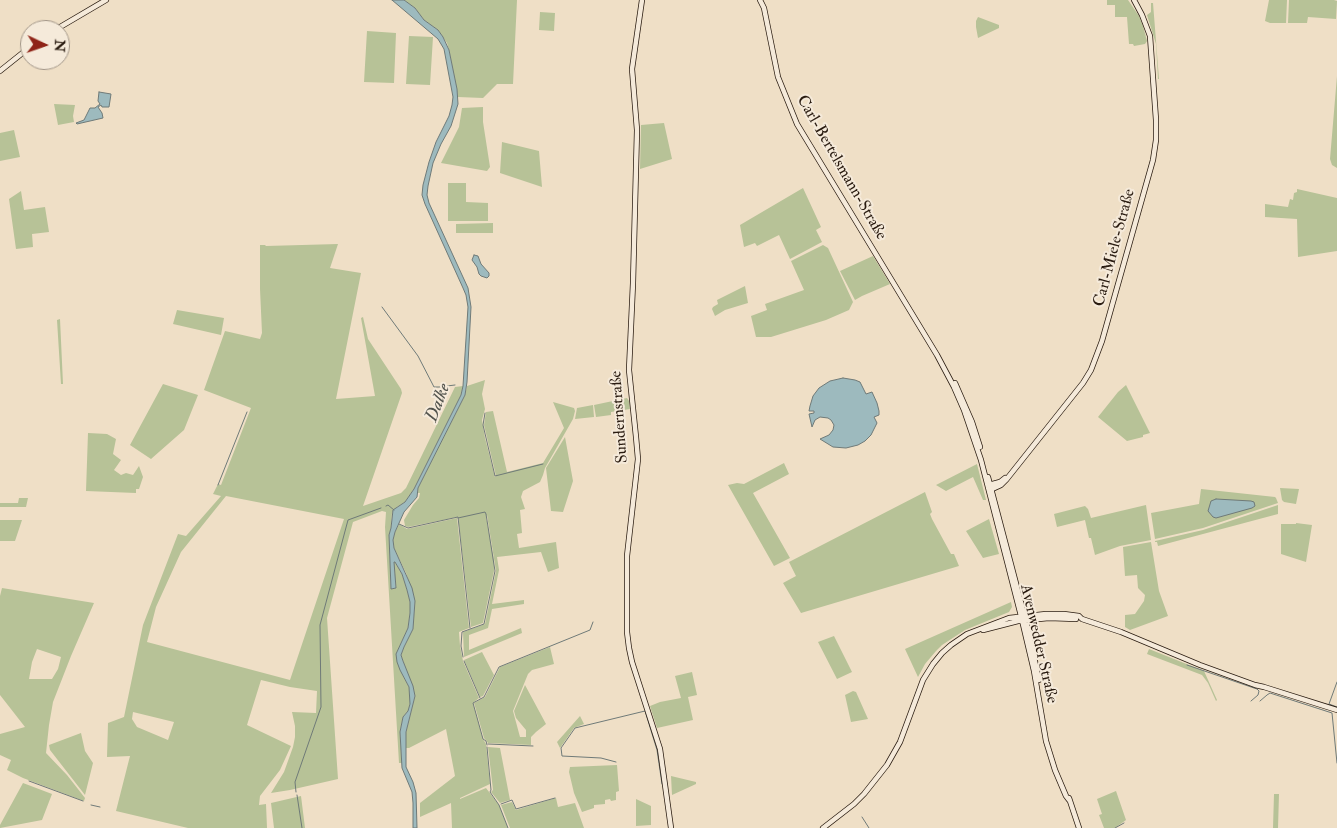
<!DOCTYPE html>
<html>
<head>
<meta charset="utf-8">
<style>
  body { margin:0 }
  #map { position:relative; width:1337px; height:828px; overflow:hidden; background:#efdfc6; font-family:"IM FELL Double Pica",serif }
  canvas { display:block }
  .north { position:absolute; left:20px; top:20px; width:50px; height:50px; box-sizing:border-box; background:#f5eada; border:1px solid #a39789; border-radius:50%; rotate:93deg; font-size:14px; font-weight:700; line-height:20px; text-align:center; color:#291b10 }
  .north::after { content:''; display:block; margin:auto; width:18px; height:22px; background:#8f2418; clip-path:polygon(50% 0,100% 100%,50% 72%,0 100%) }
</style>
</head>
<body>
<div id="map">
<canvas width="1337" height="828"></canvas>
<div class="north">N</div>
</div>
<script>
const ctx = document.querySelector('canvas').getContext('2d');
ctx.lineJoin = 'round';
function fillPath(path, color) { ctx.fillStyle = color; ctx.fill(path, 'evenodd'); }
const poly = rows => new Path2D(rows.map(r => 'M' + r).join(''));
function stroke(path, color, width, dash) { ctx.strokeStyle = color; ctx.lineWidth = width; ctx.lineCap = dash ? 'butt' : 'round'; ctx.setLineDash(dash || []); ctx.stroke(path); }
function label(font, color, halo, rows, align = 'center') {
  ctx.font = font + ' "IM FELL Double Pica",serif'; ctx.lineWidth = 4; ctx.setLineDash([]); ctx.textBaseline = 'middle'; ctx.strokeStyle = halo; ctx.fillStyle = color; for (const [text, x, y, turn = 0] of rows) {
    ctx.save(); ctx.translate(x, y); ctx.rotate((+turn || 0) * Math.PI / 180); ctx.textAlign = isNaN(turn) ? turn : align; if (halo) ctx.strokeText(text, 0, 0); ctx.fillText(text, 0, 0); ctx.restore();
  }
}
const green = poly([
  [404,0,517,0,513,84,497,84,483,98,458,97,449,50,447,43,438,30,424,20,415,8],
  [1107,0,1128,0,1139,16,1143,26,1147,41,1145,44,1134,46,1133,44,1129,44,1127,17,1115,17,1115,5,1107,5],
  [1269,0,1287,0,1286,23,1270,23,1265,21],
  [1289,0,1334,0,1337,1,1336,19,1308,17,1307,23,1288,23],
  [1151,3,1153,3,1159,79,1158,79,1156,44,1147,15,1151,12],
  [540,12,555,13,554,31,539,30],
  [978,17,999,25,999,28,978,38,976,27,976,21],
  [367,31,396,33,394,83,364,82],
  [409,36,433,37,430,85,406,84],
  [1337,76,1337,168,1332,165,1330,159],
  [54,104,75,105,73,116,74,122,58,125],
  [483,107,483,122,490,167,487,171,441,163,459,127,462,108],
  [664,123,672,159,640,169,641,125],
  [14,130,20,157,0,161,0,133],
  [502,142,539,151,542,187,500,173],
  [448,183,466,183,466,202,488,203,488,221,448,221],
  [803,188,821,227,816,230,822,242,790,259,779,235,757,246,755,243,744,247,740,225],
  [1297,189,1337,198,1337,251,1298,257,1297,219,1265,217,1265,204,1288,207,1290,199,1293,200,1294,193,1297,192],
  [21,191,24,210,45,207,49,232,32,234,33,247,16,249,9,199],
  [493,223,493,233,456,233,456,224],
  [338,244,330,268,361,273,336,399,375,396,361,318,363,317,368,339,401,389,402,393,363,506,401,493,406,488,455,387,463,386,461,395,414,489,405,502,397,507,392,513,391,528,389,535,391,589,396,588,393,561,395,562,402,574,407,590,410,602,410,613,408,628,397,652,403,676,409,687,410,696,410,704,408,711,403,717,400,732,402,763,399,763,385,527,386,512,382,511,353,522,327,618,338,779,290,790,271,793,284,772,293,747,295,737,295,726,292,712,316,713,317,691,290,687,261,680,247,725,291,746,280,770,260,796,259,805,266,804,267,828,188,828,116,811,130,756,107,757,108,723,124,717,143,625,178,534,186,536,221,496,213,494,218,484,221,485,251,408,204,390,225,331,260,339,262,333,260,289,260,245,265,245,266,246],
  [226,496,344,519,290,680,147,642,156,607,181,552],
  [133,712,174,722,168,740,137,727,132,719],
  [823,245,828,248,853,302,849,310,826,320,771,337,756,337,751,316,767,310,765,304,804,290,791,261],
  [873,256,890,284,862,296,855,300,840,271],
  [745,286,748,303,725,310,715,316,712,309,713,307,718,304,717,300],
  [177,310,224,318,221,335,173,324],
  [60,319,63,384,61,384,57,320],
  [485,380,482,394,485,409,482,420,485,438,495,477,496,476,484,425,486,412,493,411,507,472,543,463,564,428,553,402,574,408,575,411,573,419,545,468,543,475,540,482,523,491,521,497,525,509,520,510,522,533,517,534,519,548,556,542,559,568,548,572,541,552,497,557,499,570,492,604,524,600,524,604,492,609,488,628,469,635,469,650,521,628,522,633,464,657,463,632,485,624,496,571,487,515,486,516,494,561,494,571,483,623,471,627,458,517,408,527,405,526,404,520,413,505,419,498,420,493,418,493,418,488,465,395,467,386],
  [163,384,198,395,184,430,151,459,130,445],
  [1126,385,1150,433,1143,435,1143,437,1127,441,1098,417,1118,392],
  [627,398,629,401,630,409,611,412,611,415,596,417,594,405],
  [593,405,594,417,575,419,577,408],
  [88,433,107,434,116,439,113,454,121,460,114,470,121,475,126,473,133,475,139,466,143,477,139,489,136,489,136,493,86,491],
  [565,437,573,481,563,512,551,511,546,468],
  [784,463,789,474,753,493,790,558,774,566,728,485,737,483,744,484],
  [977,464,986,500,983,500,973,477,946,491,936,485],
  [1280,488,1299,489,1296,504,1284,502,1282,500],
  [1201,489,1275,497,1276,498,1278,503,1203,528,1155,539,1151,513,1199,504],
  [925,492,932,512,930,514,932,519,951,554,954,554,959,566,801,613,783,583,796,576,789,562],
  [19,498,28,498,26,507,0,507,0,503,18,503],
  [1146,505,1151,540,1120,546,1095,555,1091,538,1089,538,1085,520,1057,527,1054,514,1085,506,1088,509,1091,518],
  [1278,505,1278,514,1158,546,1157,542,1155,542,1155,541,1203,530],
  [457,518,469,628,459,632,460,646,463,661,479,698,473,703,483,739,486,744,490,784,460,798,460,799,486,788,499,805,508,828,452,828,451,803,420,817,420,803,455,776,446,729,409,748,406,748,406,732,415,696,401,655,404,647,413,629,415,601,406,573,394,548,393,540,395,532,399,524,407,529],
  [989,519,999,554,983,558,966,531],
  [0,520,22,520,15,541,0,541],
  [1296,523,1312,525,1306,562,1281,554,1281,524,1296,524],
  [1151,542,1159,591,1168,616,1130,630,1125,627,1125,615,1135,614,1144,601,1145,595,1138,588,1137,575,1125,576,1123,547],
  [2,588,94,603,71,656,53,702,49,725,46,753,67,775,85,798,84,801,23,778,7,770,11,760,0,755,0,734,25,727,0,695,0,596],
  [37,649,61,657,58,669,52,679,29,679,32,662],
  [1011,602,1012,607,1009,612,965,630,942,645,936,651,925,664,918,677,905,649],
  [834,636,852,672,837,679,818,642],
  [550,647,554,664,532,670,528,674,513,711,520,737,526,737,526,730,516,718,514,711,525,685,546,724,536,732,531,737,531,745,488,743,484,738,474,703,485,697,500,667],
  [1149,649,1204,671,1217,700,1216,701,1208,683,1202,675,1147,654],
  [482,652,494,675,483,696,480,697,464,660],
  [692,672,697,695,688,697,693,720,657,728,650,706,660,702,681,698,675,676],
  [853,691,856,692,868,719,851,722,845,695],
  [580,716,584,724,574,728,560,748,557,742],
  [81,733,85,751,93,763,85,795,50,750,49,745],
  [488,747,500,748,510,800,500,803,491,792,493,790],
  [617,765,619,791,616,792,616,800,611,801,610,799,605,800,605,804,594,805,594,808,582,812,574,793,569,772,570,767],
  [671,776,696,782,696,784,672,795],
  [23,783,52,794,42,820,0,828,0,825],
  [1116,791,1126,820,1115,828,1104,828,1099,815,1102,814,1097,799],
  [1274,794,1279,794,1278,828,1273,828],
  [301,796,305,828,274,828,271,803],
  [556,798,558,807,575,803,584,828,510,828,501,805,512,802,516,810],
  [636,799,651,806,651,825,636,826]
]);
const water = poly([
  [392,0,404,0,415,8,424,20,438,30,443,37,449,50,457,89,458,104,451,126,441,144,433,163,428,186,427,195,429,203,468,288,471,307,467,382,465,395,418,488,417,497,404,512,395,532,393,540,394,548,412,588,415,601,413,629,404,647,401,655,403,661,413,686,415,696,406,732,406,767,413,782,416,793,417,828,413,828,413,803,412,792,402,768,400,732,403,717,408,711,410,704,409,687,400,670,397,662,396,654,408,628,410,613,410,602,407,590,402,574,395,562,394,562,396,588,391,589,389,535,391,528,393,510,405,502,414,489,461,395,463,386,468,307,466,295,463,288,425,204,422,195,423,185,429,162,436,142,449,116,452,105,453,97,444,49,438,39,392,0],
  [99,92,111,94,109,107,102,107,101,105,98,107,102,113,103,118,77,124,76,123,84,120,90,108,95,108,100,104,98,101,99,92],
  [474,255,478,256,481,264,489,273,489,276,487,278,481,276,479,274,477,267,472,260,474,255],
  [843,378,855,380,860,382,866,394,872,392,877,403,879,411,879,415,874,417,877,423,871,435,865,441,858,445,846,448,833,447,820,439,829,435,833,430,834,425,831,420,828,418,820,417,815,420,812,427,809,414,814,413,814,411,809,411,810,406,813,396,819,388,830,381,843,378],
  [1216,499,1251,501,1254,502,1255,506,1252,508,1216,518,1213,517,1208,511,1211,501,1216,499]
]);
const stream = poly([
  [382,307,418,356,434,387,439,387,455,385],
  [485,413,483,425,495,476,543,464],
  [218,485,247,412],
  [386,506,388,505,394,510],
  [458,518,485,512,486,514,495,571,484,624,462,632,461,646,463,657],
  [399,524,408,528,458,517,470,628],
  [464,661,480,698],
  [1187,665,1257,689,1259,691,1258,695,1251,701],
  [1337,682,1329,704,1337,707],
  [1260,701,1267,695,1270,693,1332,713,1337,763],
  [488,744,533,746],
  [487,745,486,741,483,739,473,703,484,697,499,667,590,630,593,622],
  [487,747,491,790,490,792,499,805,508,828],
  [616,762,601,758,562,756,561,748,575,728,645,711,657,750,662,784],
  [29,781,83,801],
  [296,792,295,782,321,707,320,625,348,520,381,508],
  [297,795,302,828],
  [501,804,512,800,516,809,555,798],
  [91,805,100,807],
  [862,817,869,828],
  [1115,828,1124,823]
]);
const secondary = poly([
  [642,0,632,69,637,130,633,283,629,370,636,437,638,459,627,556,627,632,629,648,632,662,660,749,671,828],
  [760,0,764,8,778,77,797,124,937,355,954,387,964,410,981,460,1021,616,1034,671,1046,741,1055,770,1066,796,1069,800],
  [55,30,106,0],
  [0,71,30,47],
  [955,383,972,422,980,447],
  [988,477,1028,629,1039,680],
  [989,485,1000,482,1005,478],
  [990,490,1001,485,1006,480,1083,383,1091,370,1102,341,1153,160,1156,140,1156,120,1150,36,1142,15,1134,0],
  [983,630,1018,621,1049,618,1076,619],
  [1069,798,1079,828],
  [823,828,854,804,864,794,887,765,900,742,923,680,933,664,942,653,951,645,967,634,1009,618,1046,614,1064,614,1079,616,1082,619,1121,632,1200,665,1255,685,1264,687,1337,710]
]);
const streetNames = [
  ["Carl-Bertelsmann-Straße",841,168,60],
  ["Carl-Miele-Straße",1115,248,-75],
  ["Sundernstraße",620,417,-94],
  ["Avenwedder Straße",1038,644,77]
];
const waterNames = [
  ["Dalke",439,403,-69]
];
fillPath(green, '#b7c297');
fillPath(water, '#9dbabe');
stroke(water, '#6f7a78', 1);
stroke(stream, '#6f7a78', 1);
stroke(secondary, '#291b10', 6);
stroke(secondary, '#f5eada', 4.5);
label('16px', '#291b10', '#f5eada', streetNames);
label('italic 18px', '#52534d', '#f5eada', waterNames);
</script>
</body>
</html>
